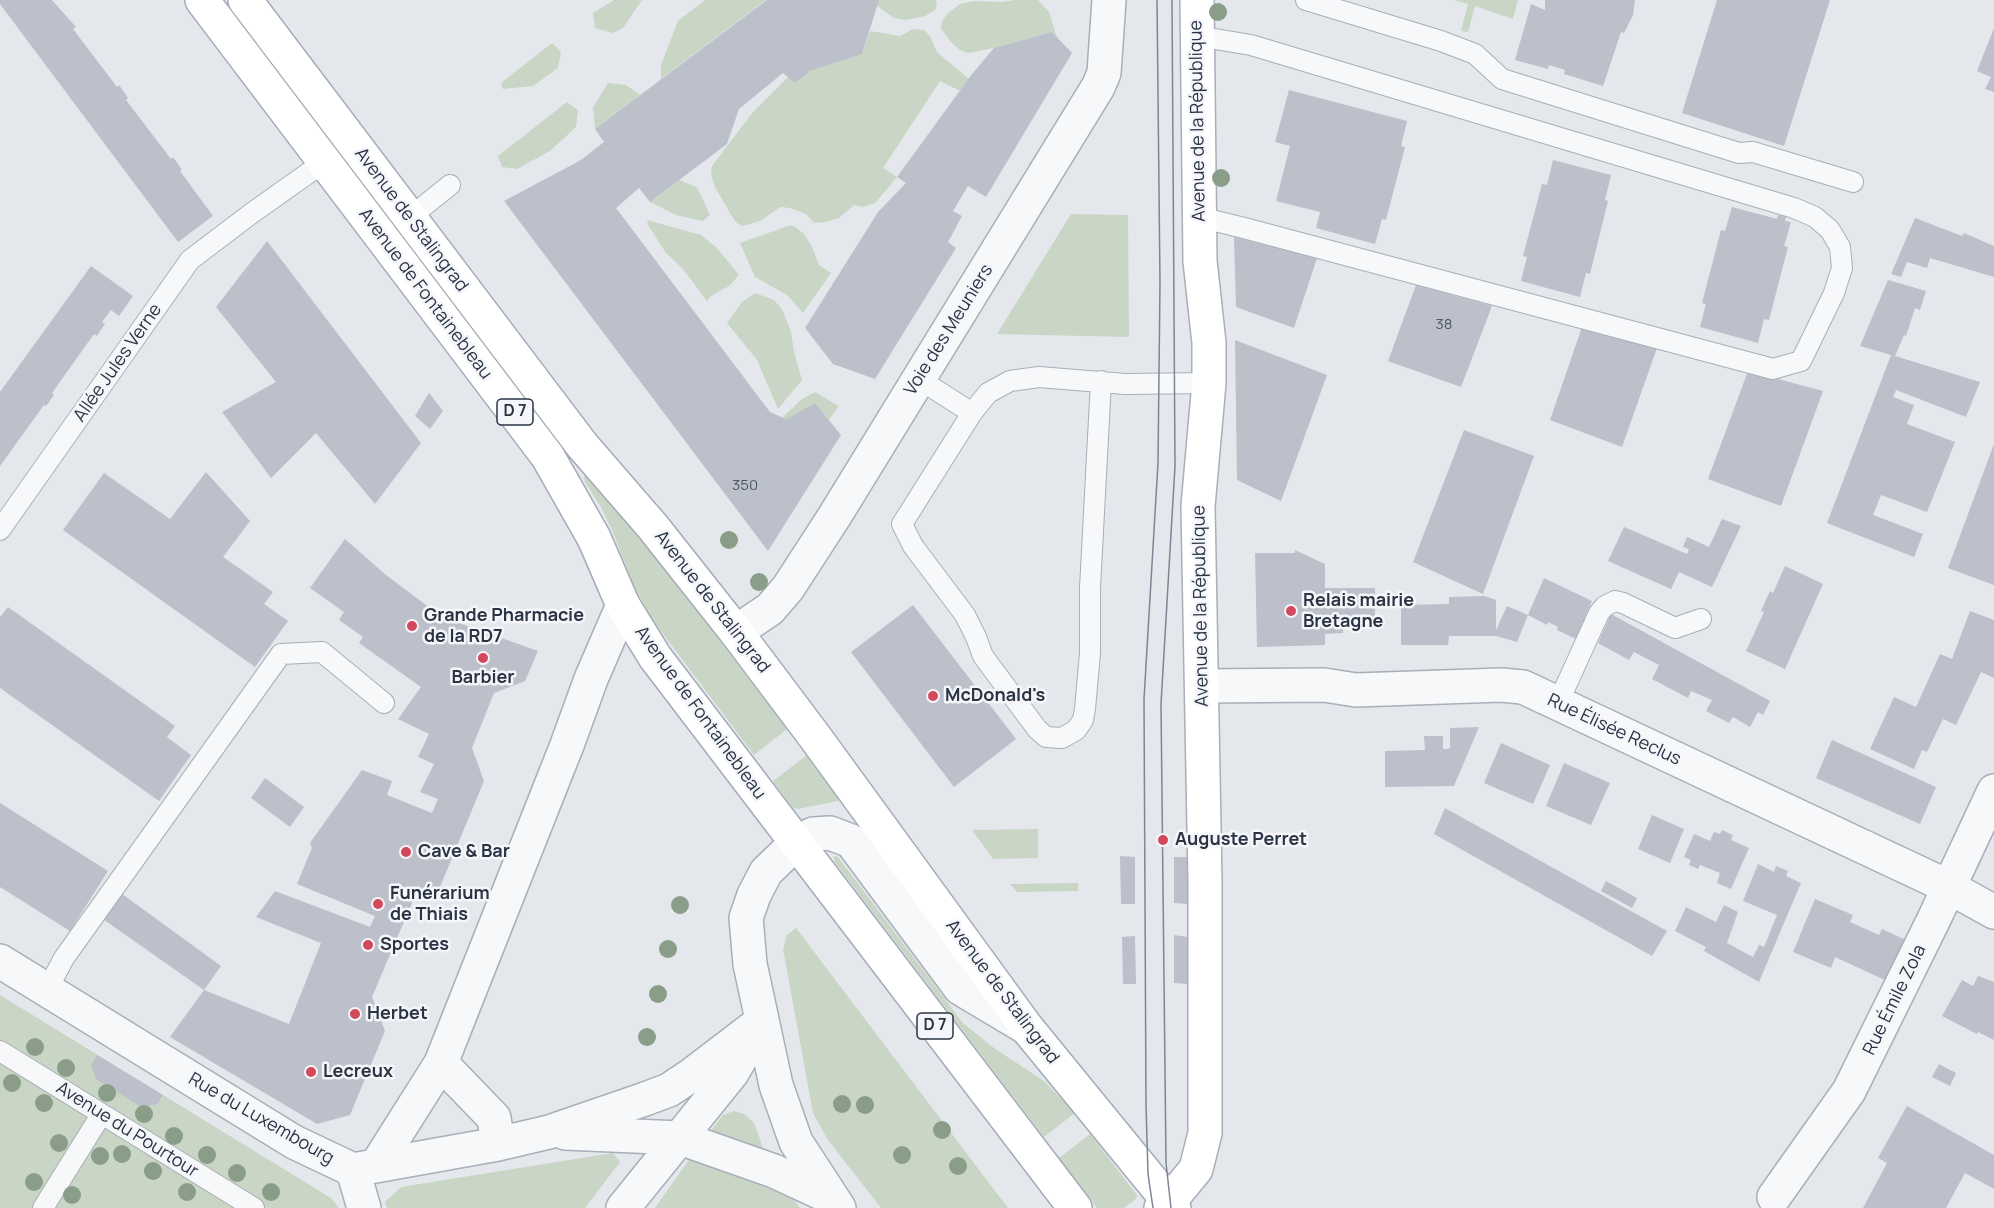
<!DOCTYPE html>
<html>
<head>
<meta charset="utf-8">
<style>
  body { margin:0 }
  canvas { display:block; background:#e4e7ec }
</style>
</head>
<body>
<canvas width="1994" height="1208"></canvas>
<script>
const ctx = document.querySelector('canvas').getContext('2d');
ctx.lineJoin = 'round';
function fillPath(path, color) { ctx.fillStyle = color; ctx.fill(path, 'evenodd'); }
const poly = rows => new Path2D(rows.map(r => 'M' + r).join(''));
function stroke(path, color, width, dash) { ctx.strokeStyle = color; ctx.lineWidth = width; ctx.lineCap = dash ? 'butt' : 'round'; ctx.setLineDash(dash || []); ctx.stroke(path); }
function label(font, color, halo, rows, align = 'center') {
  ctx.font = font + ' Manrope,sans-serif'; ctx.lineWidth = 5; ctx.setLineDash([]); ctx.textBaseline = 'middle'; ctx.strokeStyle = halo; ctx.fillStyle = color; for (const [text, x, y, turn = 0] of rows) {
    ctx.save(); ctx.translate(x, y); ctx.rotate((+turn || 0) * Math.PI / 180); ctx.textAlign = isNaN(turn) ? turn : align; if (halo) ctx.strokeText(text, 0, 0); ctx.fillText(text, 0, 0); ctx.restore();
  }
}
const green = poly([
  [614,0,642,0,623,28,613,33,595,28,593,13],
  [705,0,766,0,661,79,661,65,678,21],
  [879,0,936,0,937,3,935,10,925,16,906,20,894,18,877,6],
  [1015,0,1038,0,1049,12,1057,38,1052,32,994,48,968,53,960,50,951,42,941,29,942,22,947,14,960,4,974,1,1003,2],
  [1454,0,1518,0,1513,19,1475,6,1468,32,1461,31,1468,4],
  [913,29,924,30,930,36,937,52,969,79,960,91,940,81,883,168,897,177,875,203,863,207,854,205,839,218,825,222,814,223,806,214,790,208,780,207,760,221,743,226,737,223,731,215,715,187,711,174,712,166,753,112,788,77,795,82,810,71,862,54,870,31,900,36],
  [552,43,561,52,558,68,533,86,503,89,501,83],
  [608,83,626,85,640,95,595,129,593,107],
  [567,102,578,110,576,127,550,151,517,169,502,167,498,156],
  [679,180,697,187,710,215,703,221,676,215,650,202],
  [1071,214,1128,215,1129,337,997,334],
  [647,220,701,235,717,248,739,275,729,286,711,296,707,301,683,269,666,253,648,225],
  [788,226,794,226,804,234,812,247,819,265,831,273,803,313,787,295,755,277,740,243],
  [755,293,774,300,782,309,791,332,794,352,802,380,778,409,757,360,727,323,742,302],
  [815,392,839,406,829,420,815,403,786,419,783,417,802,399],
  [588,474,609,495,787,729,754,755,651,618,633,584,612,530,601,507,585,482,584,476],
  [807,755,839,798,838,801,798,809,793,808,773,781],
  [1038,829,1038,858,993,859,972,830],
  [834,856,838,857,963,1023,994,1048,1044,1081,1075,1113,1044,1137,834,861],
  [1078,883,1078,891,1017,892,1010,884],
  [796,928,1008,1208,881,1208,828,1140,813,1113,783,949,787,935],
  [0,995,331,1198,339,1208,0,1208],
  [734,1111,744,1114,754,1123,767,1159,709,1133,723,1115],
  [1090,1134,1137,1195,1136,1199,1124,1208,1097,1208,1059,1158],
  [613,1153,620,1162,585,1208,387,1208,385,1202,401,1187],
  [691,1157,790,1195,800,1208,655,1208]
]);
const building = poly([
  [0,0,52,0,76,27,73,29,117,87,119,85,124,92,128,98,126,100,171,159,173,157,178,164,182,170,180,171,213,216,178,242,0,4],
  [767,0,879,0,862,54,810,71,795,83,783,73,739,109,727,144,650,202,639,188,616,208,770,412,786,419,815,403,841,435,768,551,504,201,581,160,604,142,595,129],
  [1545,0,1635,0,1633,15,1624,33,1621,32,1603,86,1564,74,1565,70,1549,65,1548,69,1515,60,1531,4,1545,10],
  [1717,0,1830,0,1784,146,1682,113],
  [1994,28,1994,92,1985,89,1991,77,1977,71],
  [1052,32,1072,53,986,197,968,186,953,211,962,216,948,242,956,248,875,379,833,364,805,328,878,212,906,183,897,177,972,74,994,48],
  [1289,90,1407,121,1401,146,1405,147,1386,220,1382,219,1375,244,1316,228,1320,212,1276,201,1290,146,1275,142],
  [1553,160,1611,175,1605,200,1608,201,1590,274,1586,273,1580,297,1521,281,1527,257,1523,256,1542,184,1547,185],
  [1732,207,1777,219,1778,215,1786,217,1785,221,1791,222,1784,246,1788,247,1769,320,1764,319,1758,343,1700,327,1706,304,1702,303,1721,230,1725,231],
  [1915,218,1962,236,1964,233,1994,246,1994,277,1930,258,1927,268,1907,262,1901,277,1891,274],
  [1234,237,1317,258,1294,328,1236,307],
  [267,241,421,443,375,504,316,433,271,478,222,412,276,382,216,307],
  [91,266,133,296,119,316,111,310,102,322,105,324,100,331,97,336,94,334,52,393,54,395,49,402,46,406,44,405,0,466,0,392],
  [1888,280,1926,291,1920,310,1915,308,1906,336,1904,335,1895,356,1980,382,1966,417,1896,390,1893,397,1914,405,1907,424,1955,442,1927,512,1881,495,1873,515,1923,534,1914,557,1827,523,1891,355,1860,346],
  [1416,285,1492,306,1461,387,1388,361],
  [1582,327,1657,348,1622,447,1550,420],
  [1235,340,1327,375,1281,501,1237,480],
  [1748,371,1823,391,1781,506,1708,479],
  [429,393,443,411,430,429,415,416],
  [1464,430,1534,456,1483,594,1413,562],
  [1994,444,1994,585,1948,568],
  [206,472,250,521,223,557,273,592,264,604,288,621,255,667,63,530,104,473,170,519],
  [1722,519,1741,526,1712,587,1679,572,1671,589,1608,561,1624,527,1687,554,1689,549,1683,547,1687,537,1709,547],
  [345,539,386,575,442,617,538,651,525,681,494,693,472,748,484,781,435,899,417,891,372,997,385,1031,350,1115,317,1124,170,1037,204,990,100,917,118,891,221,966,204,990,289,1024,321,943,256,917,275,891,370,927,375,916,297,884,312,848,310,843,362,770,392,781,387,795,432,813,438,799,420,792,434,764,418,757,429,734,398,719,421,687,359,643,363,637,339,620,344,612,310,588],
  [1295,550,1325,564,1325,588,1375,588,1375,629,1343,629,1343,633,1325,634,1325,645,1257,647,1255,553,1295,553],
  [1785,566,1823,584,1785,669,1746,651,1764,612,1761,611,1770,591,1773,593],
  [1544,578,1592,601,1576,639,1557,630,1558,627,1548,622,1547,625,1528,615],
  [1484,596,1496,600,1496,630,1507,606,1528,615,1517,642,1496,636,1449,636,1448,645,1401,645,1401,605,1449,604,1449,597],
  [913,605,1016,739,954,787,851,652],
  [8,607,175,726,167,737,191,755,159,801,0,688,0,617],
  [1970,611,1994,620,1994,678,1981,672,1956,725,1943,719,1927,752,1922,750,1914,769,1870,749,1894,697,1916,707,1940,654,1952,659],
  [1611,614,1770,701,1763,715,1758,712,1750,727,1733,717,1729,723,1706,711,1712,700,1691,691,1688,698,1652,679,1659,665,1634,652,1629,660,1598,643],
  [1479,727,1454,786,1385,787,1385,751,1425,750,1424,736,1443,736,1443,749,1448,749,1450,748,1450,728],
  [1832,740,1936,787,1920,824,1816,778],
  [1501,743,1550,765,1533,804,1484,783],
  [1564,763,1610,783,1591,825,1546,806],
  [265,778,304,807,290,827,251,798],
  [0,803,108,871,70,931,0,887],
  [1445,808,1667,931,1652,956,1434,834],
  [1652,815,1684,829,1670,863,1638,849],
  [1722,830,1733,835,1731,840,1749,848,1731,889,1717,883,1720,873,1700,865,1698,869,1689,865,1691,860,1684,857,1694,834,1710,841,1714,832,1720,834],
  [1120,856,1135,857,1135,904,1121,904],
  [1174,857,1188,857,1188,904,1174,903],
  [1758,864,1774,872,1776,866,1788,871,1786,876,1801,883,1759,982,1704,951,1706,947,1675,931,1686,907,1716,922,1724,905,1738,912,1727,943,1753,957,1759,945,1764,947,1777,915,1743,901],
  [1606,881,1637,898,1632,908,1601,891],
  [1815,899,1853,915,1850,922,1879,935,1882,929,1906,940,1887,981,1835,957,1831,968,1793,952],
  [1174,935,1188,937,1189,984,1174,983],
  [1135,936,1136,984,1123,984,1122,937],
  [1978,976,1994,982,1994,1040,1978,1032,1977,1034,1942,1016,1962,980,1973,986],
  [97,1055,163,1095,157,1104,141,1107,96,1079,91,1066],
  [1939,1064,1956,1073,1950,1086,1932,1077],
  [1907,1106,1994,1155,1994,1189,1965,1173,1946,1208,1863,1208,1887,1163,1878,1158]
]);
const service = poly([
  [1306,0,1441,41,1475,54,1502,79,1739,153,1753,152,1853,182],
  [1197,36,1251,45,1794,208,1815,217,1830,230,1840,247,1842,268,1834,293,1801,361,1773,369,1244,228,1199,217],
  [409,218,450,185],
  [919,379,972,413,988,393,1010,381,1039,377,1125,384,1209,383],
  [972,413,902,524,913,546,965,615,976,637,983,656,1037,729,1046,737,1062,738,1076,730,1083,720,1085,709,1090,653,1090,588,1101,381],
  [0,530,190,260,252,213,324,162],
  [1558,703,1599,613,1605,606,1615,601,1623,603,1675,628,1701,619],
  [47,990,64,958,281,654,322,652,384,703],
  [0,1051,254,1208],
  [43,1208,101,1115]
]);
const minor = poly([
  [736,632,770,609,788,588,834,517,1098,87,1104,73,1109,0],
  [1202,686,1324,685,1356,690,1501,685,1523,687,1949,887,1994,912],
  [0,961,294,1142,353,1170,498,1144,549,1132,645,1099,669,1090,690,1076,762,1021],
  [441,1063,494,1118,498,1144],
  [565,1133,680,1138,774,1171,830,1197],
  [376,1166,441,1063,567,745,591,679,623,605],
  [353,1170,364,1208],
  [1774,1197,1849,1091,1934,919,1994,791],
  [623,1208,732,1073,754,1035],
  [839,1208,796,1142,776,1085,750,964,746,918,754,895,766,872,796,843,813,834,830,833,851,841,960,988,1027,1028]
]);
const secondary = poly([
  [1161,1208,1169,1202,1196,1169,1205,1133,1205,881,1198,506,1209,383,1209,343,1200,261,1197,0]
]);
const primary = poly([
  [202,0,548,457,594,538,623,605,655,657,1075,1208],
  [245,0,582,445,653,527,736,632,815,737,1027,1028,1174,1208]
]);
const tram = poly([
  [1153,1208,1148,1174,1146,1104,1144,699,1158,463,1160,283,1157,0],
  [1171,1208,1166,1163,1161,704,1175,466,1172,0]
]);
const trees = [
  [1218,12],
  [1221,178],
  [729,540],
  [759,582],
  [680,905],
  [668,949],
  [658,994],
  [647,1037],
  [35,1047],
  [66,1068],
  [12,1083],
  [107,1093],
  [44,1103],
  [842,1104],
  [865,1105],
  [144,1114],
  [942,1130],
  [174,1136],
  [59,1143],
  [122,1154],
  [207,1155],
  [902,1155],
  [100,1156],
  [958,1166],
  [153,1171],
  [237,1173],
  [34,1182],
  [187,1192],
  [271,1192],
  [72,1195]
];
const markers = [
  [1291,611,6,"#d1495b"],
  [412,626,6,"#d1495b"],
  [483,658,6,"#d1495b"],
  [933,696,6,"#d1495b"],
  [1163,840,6,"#d1495b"],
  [406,852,6,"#d1495b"],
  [378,904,6,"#d1495b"],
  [368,945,6,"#d1495b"],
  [355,1014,6,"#d1495b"],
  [311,1072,6,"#d1495b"]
];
const numberNames = [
  ["38",1444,325],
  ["350",745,486]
];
const shields = [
  [515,412,36],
  [935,1026,36]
];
const shieldNames = [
  ["D 7",515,412],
  ["D 7",935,1026]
];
const streetNames = [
  ["Avenue de la République",1198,121,-91],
  ["Avenue de Stalingrad",411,220,53],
  ["Avenue de Fontainebleau",425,294,53],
  ["Voie des Meuniers",949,330,-58],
  ["Allée Jules Verne",118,363,-55],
  ["Avenue de Stalingrad",712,602,52],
  ["Avenue de la République",1201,606,-91],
  ["Avenue de Fontainebleau",700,713,54],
  ["Rue Élisée Reclus",1614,730,25],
  ["Avenue de Stalingrad",1002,992,53],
  ["Rue Émile Zola",1895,1000,-64],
  ["Rue du Luxembourg",261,1119,30],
  ["Avenue du Pourtour",127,1130,32]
];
const poiNames = [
  ["Relais mairie",1303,601],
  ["Bretagne",1303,622],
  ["Grande Pharmacie",424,616],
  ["de la RD7",424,637],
  ["Barbier",483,678,"center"],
  ["McDonald's",945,696],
  ["Auguste Perret",1175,840],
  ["Cave & Bar",418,852],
  ["Funérarium",390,894],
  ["de Thiais",390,915],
  ["Sportes",380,945],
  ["Herbet",367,1014],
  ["Lecreux",323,1072]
];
fillPath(green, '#c9d6c5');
fillPath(building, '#bbc0ca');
stroke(service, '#a9aeb7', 22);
stroke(minor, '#a9aeb7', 36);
stroke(secondary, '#a9aeb7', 36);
stroke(primary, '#a3abb8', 36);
stroke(service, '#f7f8fa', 20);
stroke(minor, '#f7f8fa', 33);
stroke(secondary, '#fff', 33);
stroke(primary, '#fff', 33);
stroke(tram, '#7d8696', 1.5);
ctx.fillStyle = '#899d89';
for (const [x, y] of trees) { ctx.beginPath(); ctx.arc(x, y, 9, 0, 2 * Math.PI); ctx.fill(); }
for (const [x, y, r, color] of markers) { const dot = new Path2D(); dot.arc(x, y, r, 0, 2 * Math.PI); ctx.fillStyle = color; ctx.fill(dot); stroke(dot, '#f4f6f9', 2); }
label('15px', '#4f5766', null, numberNames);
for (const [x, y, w] of shields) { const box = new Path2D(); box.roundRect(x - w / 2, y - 13, w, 26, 4.5); ctx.fillStyle = '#f4f6f9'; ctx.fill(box); stroke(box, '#2b3445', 1.5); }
label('bold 16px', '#2b3445', null, shieldNames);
label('18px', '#2b3445', '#f4f6f9', streetNames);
label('bold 18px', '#2b3445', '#f4f6f9', poiNames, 'left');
</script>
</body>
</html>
